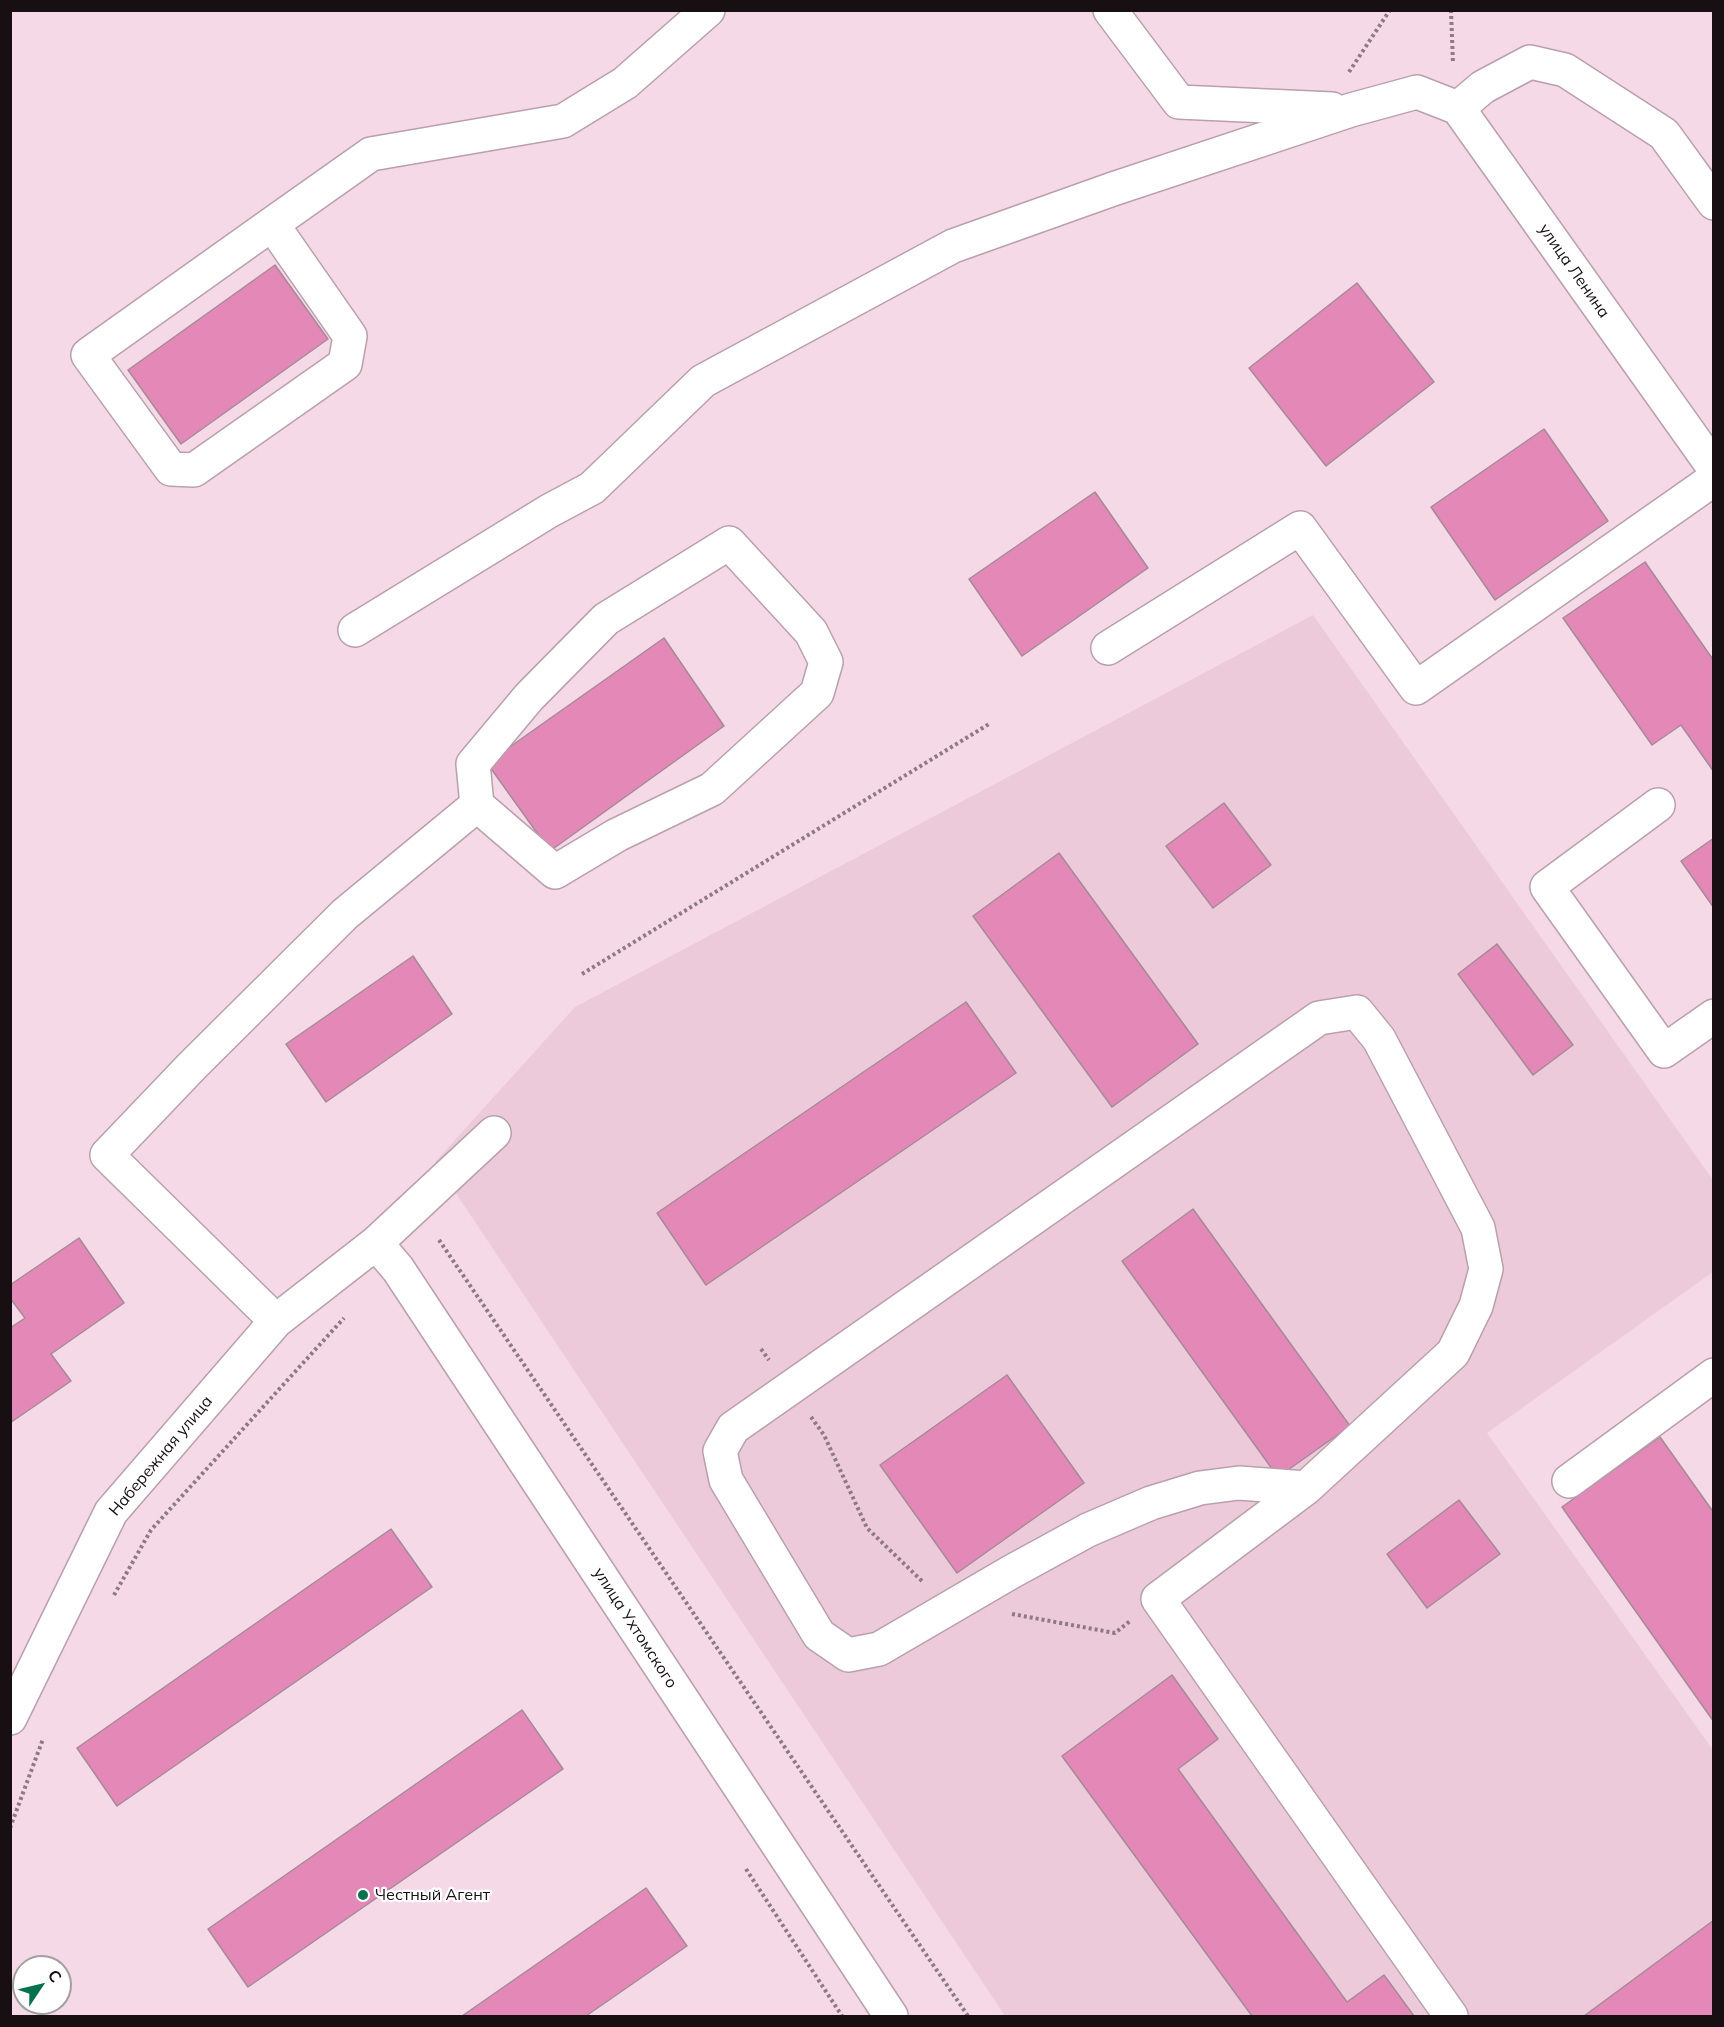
<!DOCTYPE html>
<html>
<head>
<meta charset="utf-8">
<style>
  body { margin:0 }
  #map { position:relative; width:1724px; height:2027px; overflow:hidden; background:#f5d9e6; font-family:Mulish,sans-serif }
  canvas { display:block }
  .frame { position:absolute; inset:0; border:12px solid #180f13; pointer-events:none }
  .north { position:absolute; left:12px; top:1955px; width:60px; height:60px; box-sizing:border-box; background:#fff; border:2px solid #a39fa1; border-radius:50%; rotate:55deg; font-size:16px; font-weight:700; line-height:24px; text-align:center; color:#180f13 }
  .north::after { content:''; display:block; margin:auto; width:21px; height:27px; background:#05744d; clip-path:polygon(50% 0,100% 100%,50% 72%,0 100%) }
</style>
</head>
<body>
<div id="map">
<canvas width="1724" height="2027"></canvas>
<div class="frame"></div>
<div class="north">С</div>
</div>
<script>
const ctx = document.querySelector('canvas').getContext('2d');
ctx.lineJoin = 'round';
function fillPath(path, color) { ctx.fillStyle = color; ctx.fill(path, 'evenodd'); }
const poly = rows => new Path2D(rows.map(r => 'M' + r).join(''));
function stroke(path, color, width, dash) { ctx.strokeStyle = color; ctx.lineWidth = width; ctx.lineCap = dash ? 'butt' : 'round'; ctx.setLineDash(dash || []); ctx.stroke(path); }
function label(font, color, halo, rows, align = 'center') {
  ctx.font = font + ' Mulish,sans-serif'; ctx.lineWidth = 4.5; ctx.setLineDash([]); ctx.textBaseline = 'middle'; ctx.strokeStyle = halo; ctx.fillStyle = color; for (const [text, x, y, turn = 0] of rows) {
    ctx.save(); ctx.translate(x, y); ctx.rotate((+turn || 0) * Math.PI / 180); ctx.textAlign = isNaN(turn) ? turn : align; if (halo) ctx.strokeText(text, 0, 0); ctx.fillText(text, 0, 0); ctx.restore();
  }
}
const built = poly([
  [1313,615,1713,1180,1713,1272,1487,1433,1713,1750,1713,2016,1005,2016,435,1162,575,1007]
]);
const building = poly([
  [275,265,328,339,181,444,128,370,275,265],
  [1357,283,1434,382,1326,466,1249,368,1357,283],
  [1544,429,1608,521,1495,600,1431,507,1544,429],
  [1095,492,1148,568,1022,656,969,579,1095,492],
  [1645,562,1714,661,1714,772,1681,725,1652,745,1563,618,1645,562],
  [664,638,724,726,550,851,487,763,664,638],
  [1224,803,1271,865,1213,908,1166,846,1224,803],
  [1714,838,1714,908,1681,861,1714,838],
  [1059,853,1198,1044,1112,1107,973,916,1059,853],
  [1497,944,1573,1045,1533,1075,1458,974,1497,944],
  [413,956,452,1014,326,1102,286,1044,413,956],
  [966,1002,1016,1073,706,1285,657,1213,966,1002],
  [1193,1209,1350,1426,1278,1477,1122,1261,1193,1209],
  [79,1238,124,1303,51,1354,71,1381,10,1423,10,1328,25,1318,10,1298,10,1285,79,1238],
  [1007,1375,1084,1483,957,1573,880,1465,1007,1375],
  [1660,1437,1714,1513,1714,1722,1562,1507,1660,1437],
  [1459,1500,1500,1554,1427,1608,1387,1554,1459,1500],
  [391,1529,432,1587,117,1806,77,1748,391,1529],
  [1172,1675,1218,1739,1178,1769,1347,2002,1384,1975,1414,2016,1252,2016,1062,1756,1172,1675],
  [522,1710,563,1769,248,1987,208,1929,522,1710],
  [646,1888,687,1946,586,2016,462,2016,646,1888],
  [1714,1920,1713,2016,1584,2016,1714,1920]
]);
const path = poly([
  [1451,10,1453,64],
  [1349,72,1390,10],
  [582,974,989,724],
  [439,1240,968,2016],
  [761,1349,769,1360],
  [811,1417,824,1435,867,1528,923,1582],
  [114,1595,151,1530,344,1318],
  [1012,1614,1115,1633,1130,1621],
  [10,1828,43,1739],
  [746,1869,842,2016]
]);
const minor = poly([
  [1110,10,1179,102,1332,109],
  [1458,108,1483,87,1530,62,1565,70,1664,134,1714,203],
  [272,224,350,336,345,364,194,470,171,469,88,355,272,224,371,154,563,121,625,83,708,10],
  [355,630,549,511,592,488,703,381,953,246,1113,189,1351,110,1417,92,1458,108,1714,468],
  [1108,648,1300,528,1416,688,1714,479],
  [1658,805,1547,887,1664,1051,1714,1016],
  [376,1243,398,1269,891,2016],
  [276,1321,107,1155,192,1066,345,914,477,805,473,764,529,697,606,619,729,543,811,632,826,662,817,693,712,789,617,835,555,872,477,805],
  [1569,1481,1714,1375],
  [1306,1488,1239,1483,1200,1488,1151,1503,1088,1530,1011,1572,879,1649,848,1655,819,1635,726,1480,720,1451,733,1428,1319,1018,1357,1012,1379,1039,1478,1228,1486,1269,1476,1306,1453,1353,1306,1488,1158,1599,1451,2016],
  [10,1718,111,1512,276,1321,376,1243,494,1133]
]);
const markers = [
  [363,1895,6,"#05744d"]
];
const streetNames = [
  ["улица Ленина",1574,271,55],
  ["Набережная улица",161,1456,-50],
  ["улица Ухтомского",635,1628,57]
];
const poiNames = [
  ["Честный Агент",375,1895]
];
fillPath(built, '#edcada');
fillPath(building, '#e488b7');
stroke(building, '#a48b97', 1.5);
stroke(minor, '#baa0ac', 36);
stroke(path, '#8d7a83', 4, [3, 3]);
stroke(minor, '#fff', 33);
for (const [x, y, r, color] of markers) { const dot = new Path2D(); dot.arc(x, y, r, 0, 2 * Math.PI); ctx.fillStyle = color; ctx.fill(dot); stroke(dot, '#fff', 2); }
label('16px', '#180f13', '#fff', streetNames);
label('16px', '#180f13', '#fff', poiNames, 'left');
</script>
</body>
</html>
